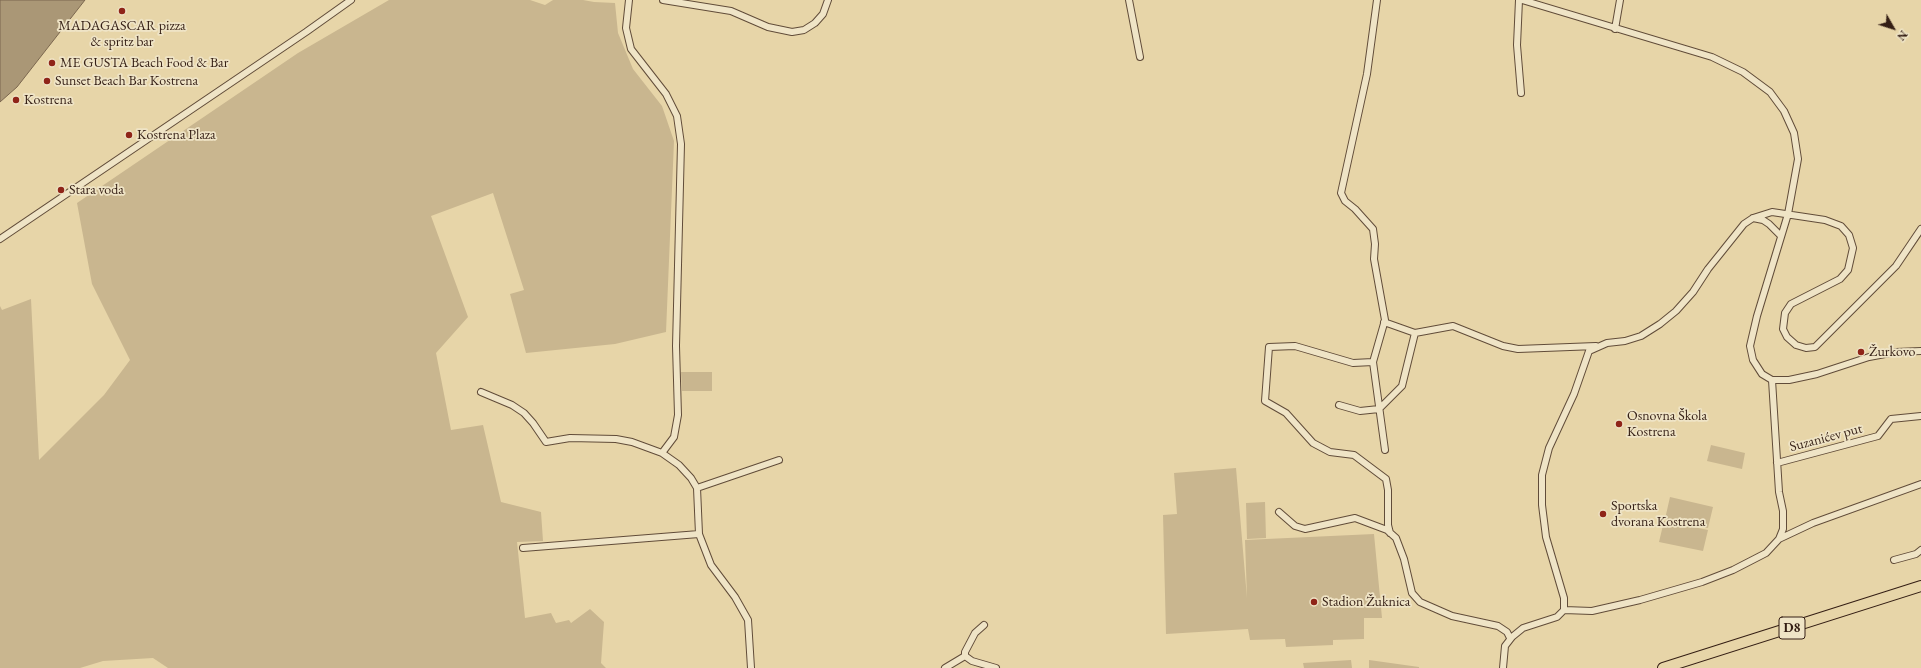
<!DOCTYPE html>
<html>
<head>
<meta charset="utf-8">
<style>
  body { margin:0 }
  #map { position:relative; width:1921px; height:668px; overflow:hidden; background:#e7d5a8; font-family:"EB Garamond",serif }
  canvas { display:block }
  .north { position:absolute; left:1873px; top:8px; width:40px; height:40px; -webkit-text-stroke:3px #efe4c6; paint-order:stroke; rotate:129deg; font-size:11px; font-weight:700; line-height:16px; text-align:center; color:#341e14 }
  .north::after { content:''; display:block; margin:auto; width:14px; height:18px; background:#341e14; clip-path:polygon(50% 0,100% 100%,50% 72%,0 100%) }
</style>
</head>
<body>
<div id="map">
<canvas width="1921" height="668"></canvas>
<div class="north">N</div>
</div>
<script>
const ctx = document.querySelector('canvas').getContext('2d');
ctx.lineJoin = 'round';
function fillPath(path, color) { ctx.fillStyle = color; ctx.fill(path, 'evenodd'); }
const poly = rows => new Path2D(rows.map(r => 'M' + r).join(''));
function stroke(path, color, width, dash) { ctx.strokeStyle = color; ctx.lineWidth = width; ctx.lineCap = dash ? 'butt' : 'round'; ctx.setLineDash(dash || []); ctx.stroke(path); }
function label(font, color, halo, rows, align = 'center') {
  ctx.font = font + ' "EB Garamond",serif'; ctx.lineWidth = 3.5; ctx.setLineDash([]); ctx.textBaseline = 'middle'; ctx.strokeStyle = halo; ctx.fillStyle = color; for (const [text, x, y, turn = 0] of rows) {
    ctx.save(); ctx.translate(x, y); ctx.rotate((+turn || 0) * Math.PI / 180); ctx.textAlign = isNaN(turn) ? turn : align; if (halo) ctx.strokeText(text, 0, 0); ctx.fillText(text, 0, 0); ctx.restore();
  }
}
const green = poly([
  [389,0,530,0,545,5,553,0,583,0,594,2,615,3,618,33,633,69,662,106,674,141,666,332,615,344,526,353,510,294,524,290,493,193,431,216,468,317,436,353,451,430,483,425,501,502,541,512,543,541,517,542,525,618,551,613,556,623,569,620,571,623,590,609,604,622,601,663,606,668,168,668,153,658,103,661,80,668,0,668,0,306,2,310,31,299,39,460,104,395,130,360,92,284,77,203,298,53],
  [681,372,712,372,712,391,682,391],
  [1711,445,1745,453,1742,469,1707,461],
  [1236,468,1247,598,1245,540,1374,534,1382,618,1364,618,1364,639,1333,640,1333,645,1286,647,1285,639,1250,640,1248,629,1166,634,1163,515,1177,514,1174,473],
  [1670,497,1713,507,1708,528,1665,519],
  [1265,502,1266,538,1247,539,1246,503],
  [1664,521,1708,530,1703,551,1659,542],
  [1351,660,1352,668,1304,668,1303,663],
  [1369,660,1419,667,1419,668,1369,668]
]);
const water = poly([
  [0,0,85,0,17,87,0,102,0,0]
]);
const street = poly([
  [629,0,626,28,631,49,666,94,677,116,681,144,676,346,678,415,674,437,662,453],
  [663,0,731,11,768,27,792,32,804,30,815,23,823,14,828,0],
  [1129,0,1140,57],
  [1377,0,1367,74,1341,193,1345,201,1355,209,1373,229,1375,244,1374,259,1385,320,1373,362,1353,363,1295,346,1269,347,1265,401,1286,413,1313,443,1330,452,1354,455,1386,479,1388,490,1388,525,1390,533],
  [1519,0,1517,45,1521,93],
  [1522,0,1712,57,1743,72,1770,92,1784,111,1794,133,1798,159,1788,214,1757,316,1750,346,1753,360,1762,374,1772,380,1789,380,1817,374,1869,357,1896,352,1921,351],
  [1615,29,1620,0],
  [1753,218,1763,220,1769,224,1781,236],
  [0,239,306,32,351,0],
  [1384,322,1415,333,1453,326,1503,346,1518,349,1596,346],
  [1373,362,1385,450],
  [481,392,512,405,524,413,533,423,546,442,570,438,616,439,632,442,662,453,679,465,691,478,697,488,699,534,711,565,735,597,748,620,751,668],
  [1339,405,1360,411,1379,409,1402,386,1415,333],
  [1777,463,1878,436,1891,419,1921,416],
  [697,488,779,460],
  [1279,512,1295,526,1305,529,1355,518,1387,530,1396,538,1404,559,1412,593,1420,602,1452,616,1498,626,1507,632,1510,638],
  [1779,539,1813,523,1921,484],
  [523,548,699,534],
  [1894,560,1916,554,1921,550],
  [1564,610,1592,611,1640,600,1702,582,1733,570,1766,553,1779,539,1783,529,1783,511,1779,492,1772,380],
  [984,625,975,633,965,652,965,656,972,661,996,668],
  [945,668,965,656],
  [1503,668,1505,646,1512,637,1523,628,1557,617,1564,610,1564,598,1546,537,1542,505,1542,475,1549,448,1574,394,1589,351,1607,343,1625,341,1641,336,1660,324,1676,311,1693,292,1708,269,1744,224,1753,218,1772,212,1825,220,1841,226,1849,235,1853,248,1848,270,1840,279,1791,304,1785,313,1783,329,1787,337,1796,345,1806,348,1815,347,1896,266,1921,229]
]);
const primary = poly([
  [1663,668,1921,586]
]);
const markers = [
  [122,11,4,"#8f2418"],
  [52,63,4,"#8f2418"],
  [47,81,4,"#8f2418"],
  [16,100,4,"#8f2418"],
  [129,135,4,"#8f2418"],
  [61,190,4,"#8f2418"],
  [1861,352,4,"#8f2418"],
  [1619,424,4,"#8f2418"],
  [1603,514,4,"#8f2418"],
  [1314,602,4,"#8f2418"]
];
const shields = [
  [1792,628,26]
];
const shieldNames = [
  ["D8",1792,628]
];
const poiNames = [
  ["MADAGASCAR pizza",122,26,"center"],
  ["& spritz bar",122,42,"center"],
  ["ME GUSTA Beach Food & Bar",60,63],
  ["Sunset Beach Bar Kostrena",55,81],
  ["Kostrena",24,100],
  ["Kostrena Plaza",137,135],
  ["Stara voda",69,190],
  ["Žurkovo",1869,352],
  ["Osnovna Škola",1627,416],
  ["Kostrena",1627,432],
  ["Sportska",1611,506],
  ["dvorana Kostrena",1611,522],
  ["Stadion Žuknica",1322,602]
];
const streetNames = [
  ["Suzanićev put",1826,438,-15]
];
fillPath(green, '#c9b68f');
fillPath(water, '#aa9776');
stroke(water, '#7b674f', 1);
stroke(street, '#614c39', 8);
stroke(primary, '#341e14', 12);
stroke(street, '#efe4c6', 6);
stroke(primary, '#e7d5a8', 10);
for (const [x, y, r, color] of markers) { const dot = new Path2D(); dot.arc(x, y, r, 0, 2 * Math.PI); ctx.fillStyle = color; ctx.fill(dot); stroke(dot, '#efe4c6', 1.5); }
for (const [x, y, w] of shields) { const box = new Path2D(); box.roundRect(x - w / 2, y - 11, w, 22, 3); ctx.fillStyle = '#efe4c6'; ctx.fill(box); stroke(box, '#341e14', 1); }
label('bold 13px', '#341e14', null, shieldNames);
label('14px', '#341e14', '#efe4c6', poiNames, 'left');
label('14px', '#341e14', '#efe4c6', streetNames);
</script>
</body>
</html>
